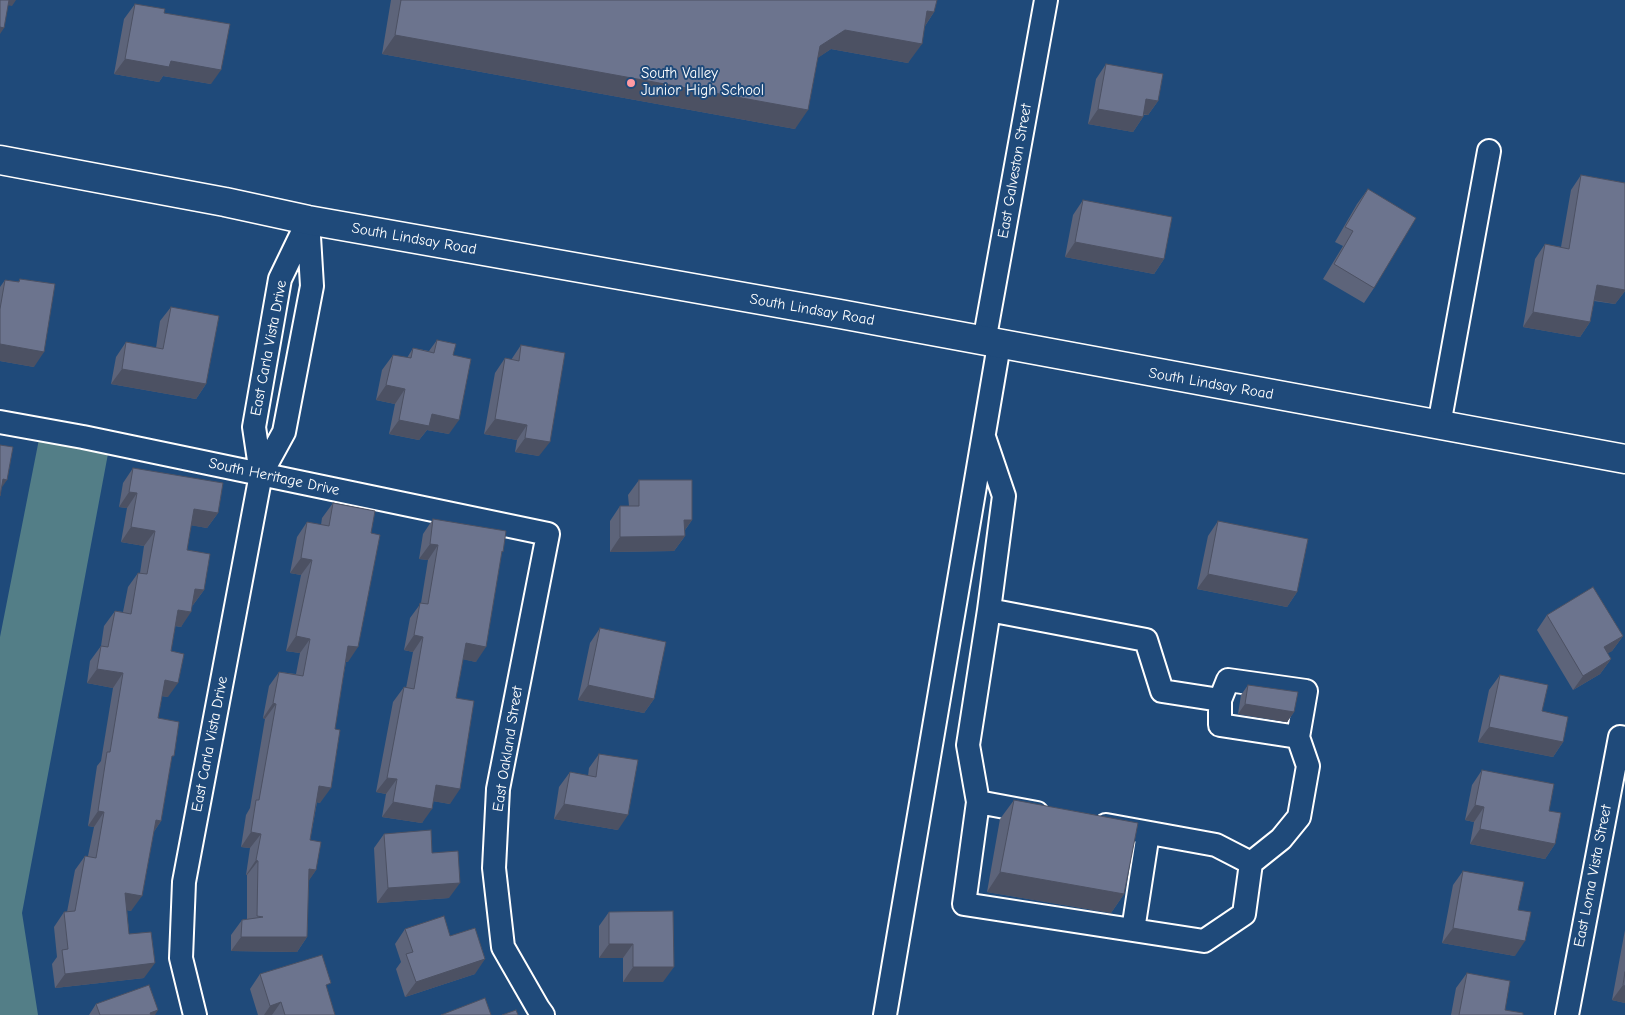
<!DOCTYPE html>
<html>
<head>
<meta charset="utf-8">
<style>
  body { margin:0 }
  canvas { display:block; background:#1f4a7a }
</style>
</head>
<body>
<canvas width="1625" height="1015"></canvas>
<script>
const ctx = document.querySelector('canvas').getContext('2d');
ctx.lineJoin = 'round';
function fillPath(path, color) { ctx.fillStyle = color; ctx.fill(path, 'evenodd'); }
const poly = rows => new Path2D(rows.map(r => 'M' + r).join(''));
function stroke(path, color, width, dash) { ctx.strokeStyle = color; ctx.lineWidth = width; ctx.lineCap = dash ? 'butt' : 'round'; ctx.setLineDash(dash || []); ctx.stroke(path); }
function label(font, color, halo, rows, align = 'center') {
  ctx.font = font + ' "Comic Neue",sans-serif'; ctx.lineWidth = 4; ctx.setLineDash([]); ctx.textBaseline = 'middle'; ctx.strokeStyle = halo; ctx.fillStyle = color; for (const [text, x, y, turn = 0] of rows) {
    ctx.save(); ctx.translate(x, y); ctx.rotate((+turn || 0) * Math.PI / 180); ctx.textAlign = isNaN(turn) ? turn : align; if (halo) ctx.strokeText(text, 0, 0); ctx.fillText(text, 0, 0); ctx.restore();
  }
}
const green = poly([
  [41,429,110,443,22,913,38,1015,0,1015,0,637]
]);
const minor = poly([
  [984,342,1046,0],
  [0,422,83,437,548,534,498,789,494,868,503,947,538,1008,543,1015],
  [1439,425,1489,151],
  [984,437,1004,496,989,610,968,745,978,802,964,904,1204,941,1244,914,1251,863,1216,845,1106,825],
  [261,474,254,427,280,279,308,221],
  [989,610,1146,640,1162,691,1220,700],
  [978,802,1037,813],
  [1251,863,1281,839,1299,817,1308,766,1298,737,1306,691,1228,680,1220,700,1220,725,1298,737],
  [1133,930,1148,833],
  [195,1015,181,958,184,882,261,474,284,432,312,286,308,220],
  [885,1015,999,345],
  [1567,1015,1620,737,1625,738]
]);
const major = poly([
  [0,160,225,202,308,220,840,314,1625,459]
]);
const wall = poly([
  [391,0,937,0,934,12,925,26,908,63,831,49,817,58,795,129,382,54],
  [135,4,164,13,211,84,163,76,159,82,114,74,124,19],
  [1106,64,1158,101,1148,115,1143,115,1143,117,1133,132,1088,124,1096,79],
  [1581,175,1625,183,1625,291,1615,304,1594,301,1590,322,1580,337,1523,327,1535,259,1545,244,1561,247,1571,190],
  [1368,189,1374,288,1364,303,1323,279,1343,246,1335,242,1357,204],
  [1083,200,1164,259,1154,274,1065,257,1073,215],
  [20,279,34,367,0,361,0,287,5,280,18,282],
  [171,307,206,384,196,399,111,384,116,357,126,342,156,348,160,321],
  [437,340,453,355,449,434,427,430,419,440,389,434,395,404,376,400,382,370,393,355,407,358,413,348,429,351],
  [521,345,539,456,515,452,517,440,484,434,495,373,505,358,511,360],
  [133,468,218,513,207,528,191,525,187,550,204,590,193,605,192,605,181,627,175,626,171,651,168,697,162,696,158,718,171,759,161,821,153,833,131,911,127,910,129,934,144,978,55,988,52,964,57,957,54,927,64,912,67,912,75,870,85,856,88,856,94,827,88,826,97,766,101,761,113,688,87,683,90,661,101,646,104,626,115,611,123,612,128,587,138,573,140,573,144,546,121,542,127,508,119,507,123,483],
  [639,480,692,520,685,530,685,536,674,551,610,552,610,521,620,506,629,506,628,495],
  [333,503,348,662,346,662,320,803,317,802,310,840,316,870,308,881,307,937,297,952,231,951,231,935,242,920,247,919,247,875,246,875,250,848,241,847,246,815,250,808,265,719,263,718,269,686,279,672,296,674,300,653,286,651,301,575,290,573,297,537,307,522,321,525,322,518],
  [433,519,501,554,476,662,463,659,456,698,450,804,433,801,422,823,382,817,386,794,376,792,393,702,404,687,406,688,413,652,404,650,410,618,421,603,428,560,419,559,423,534],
  [1218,521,1297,592,1287,607,1197,589,1208,536],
  [1547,615,1623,636,1612,651,1607,653,1611,659,1600,674,1573,690,1537,630],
  [600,628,654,699,644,713,578,700,590,643],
  [1500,675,1542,711,1563,742,1553,757,1478,742,1489,690],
  [1248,685,1294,712,1287,722,1238,714,1241,695],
  [599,754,618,830,554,819,559,787,570,772,588,776,589,768],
  [1482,770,1549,811,1555,844,1545,859,1470,844,1474,822,1465,820,1472,785],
  [1014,800,1124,894,1111,913,987,892,1000,819],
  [384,834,432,853,449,898,377,903,374,848],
  [1463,871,1515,956,1442,943,1453,885],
  [609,912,663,982,623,982,623,958,599,958,599,926],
  [405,929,450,936,475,974,405,997,396,969,401,962,395,944],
  [1625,930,1625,1003,1612,1000],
  [1467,973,1505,1010,1523,1015,1451,1015,1456,988],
  [260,974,327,989,335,1015,258,1015,250,989],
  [96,1004,155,1015,89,1015]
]);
const shadedWall = poly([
  [4,0,16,0,12,6,1,4],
  [927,11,934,12,921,32],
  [0,27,4,28,0,34],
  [845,30,922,44,908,63,831,49,806,66,820,46],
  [395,35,808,110,795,129,382,54],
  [125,59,171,61,221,70,211,84,163,76,159,82,114,74],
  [1146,99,1158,101,1148,115,1136,113],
  [1098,109,1143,117,1133,132,1088,124],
  [1075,242,1164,259,1154,274,1065,257],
  [1597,285,1625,290,1625,291,1615,304,1587,299],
  [1533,312,1590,322,1580,337,1523,327],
  [0,344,44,352,34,367,0,361],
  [122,369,206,384,196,399,111,384],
  [386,385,405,389,395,404,376,400],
  [432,414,459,420,449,434,427,430,419,440,389,434,399,420],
  [495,419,527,425,517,440,484,434],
  [525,438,550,442,539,456,515,452],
  [3,479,7,480,0,490],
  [129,492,137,493,127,508,119,507],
  [194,509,218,513,207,528,183,524],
  [684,520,692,520,682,534],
  [131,527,155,531,144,546,121,542],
  [685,536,674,551,610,552,620,537],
  [430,544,438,545,428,560,419,559],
  [301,558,312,560,301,575,290,573],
  [1208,574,1297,592,1287,607,1197,589],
  [195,589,204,590,193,605,185,604],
  [178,610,191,612,181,627,167,624],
  [414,635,423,637,413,652,404,650],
  [296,636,310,639,300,653,286,651],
  [1623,636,1612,651,1593,662,1604,647],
  [466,643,486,647,476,662,456,658],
  [348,646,358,647,348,662,338,660],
  [1611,659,1600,674,1573,690,1583,676],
  [97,669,123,673,113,688,87,683],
  [165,680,178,683,168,697,154,695],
  [588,685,654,699,644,713,578,700],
  [273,703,276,704,265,719,263,718],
  [1245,704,1294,712,1287,722,1238,714],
  [1489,727,1563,742,1553,757,1478,742],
  [387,778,397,779,386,794,376,792],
  [436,785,460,789,450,804,426,800],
  [319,786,331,788,320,803,309,801],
  [393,802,432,809,422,823,382,817],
  [564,804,628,815,618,830,554,819],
  [1475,805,1484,807,1474,822,1465,820],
  [98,811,104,812,94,827,88,826],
  [156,820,161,821,151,836],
  [1480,829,1555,844,1545,859,1470,844],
  [251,832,261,834,250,848,241,847],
  [256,860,258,861,247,875,246,875],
  [309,869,316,870,306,885],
  [1000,872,1124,894,1111,913,987,892],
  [460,883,449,898,377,903,388,888],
  [125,893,142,896,131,911,114,908],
  [1453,928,1525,941,1515,956,1442,943],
  [241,937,307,937,297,952,231,951],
  [609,944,633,944,623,958,599,958],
  [485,959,475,974,405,997,416,982],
  [155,963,144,978,55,988,65,974],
  [633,967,674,967,663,982,623,982],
  [1623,985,1625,986,1625,1003,1612,1000],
  [281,1002,272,1015,264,1015,270,1006],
  [158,1010,155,1015,149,1015,150,1013]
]);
const building = poly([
  [0,0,9,0,4,28,0,27,0,0],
  [401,0,937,0,934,12,927,11,922,44,845,30,820,46,808,110,395,35,401,0],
  [135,4,165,9,164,13,230,24,221,70,171,61,169,67,125,59,135,4],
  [1106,64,1163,74,1158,101,1146,99,1143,117,1098,109,1106,64],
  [1581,175,1625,183,1625,290,1597,285,1590,322,1533,312,1545,244,1569,249,1581,175],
  [1368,189,1416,218,1374,288,1334,264,1353,231,1345,227,1368,189],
  [1083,200,1172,217,1164,259,1075,242,1083,200],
  [20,279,55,284,44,352,0,344,0,309,5,280,19,282,20,279],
  [171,307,219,316,206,384,122,369,126,342,163,349,171,307],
  [437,340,456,344,453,355,471,359,459,420,432,414,429,426,399,420,405,389,386,385,393,355,411,358,413,348,434,353,437,340],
  [521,345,565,353,550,442,525,438,527,425,495,419,505,358,519,361,521,345],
  [0,445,13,447,7,480,3,479,0,496,0,445],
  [133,468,223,483,218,513,194,509,187,550,210,554,204,590,195,589,191,612,178,610,171,651,184,654,178,683,165,680,158,718,179,722,174,756,172,756,161,821,156,820,142,896,125,893,129,934,151,932,155,963,65,974,62,950,68,949,64,912,75,911,85,856,96,858,104,812,98,811,107,752,110,752,123,673,97,669,101,646,108,647,115,611,131,614,138,573,147,574,155,531,131,527,137,493,129,492,133,468],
  [639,480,692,480,692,520,684,520,685,536,620,537,620,506,639,506,639,480],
  [333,503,375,511,371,533,380,535,358,647,348,646,335,729,340,730,331,788,319,786,310,840,321,842,316,870,309,869,307,937,241,937,242,920,263,917,257,916,258,861,256,860,261,834,251,832,256,800,259,800,276,704,273,703,279,672,303,676,310,639,296,636,312,560,301,558,307,522,329,526,333,503],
  [433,519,506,531,503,552,502,551,486,647,466,643,456,698,474,701,460,789,436,785,432,809,393,802,397,779,387,778,404,687,414,689,423,637,414,635,420,603,428,604,438,545,430,544,433,519],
  [1218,521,1308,539,1297,592,1208,574,1218,521],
  [1593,587,1623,636,1604,647,1611,659,1583,676,1547,615,1593,587],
  [600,628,666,642,654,699,588,685,600,628],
  [1500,675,1548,685,1542,711,1568,717,1563,742,1489,727,1500,675],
  [1248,685,1298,692,1294,712,1245,704,1248,685],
  [599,754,638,760,628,815,564,804,570,772,596,777,599,754],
  [1482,770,1554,784,1549,811,1561,813,1555,844,1480,829,1484,807,1475,805,1482,770],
  [1014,800,1138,823,1124,894,1000,872,1014,800],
  [431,830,432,853,458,851,460,883,388,888,384,834,431,830],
  [1463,871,1524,882,1518,910,1531,912,1525,941,1453,928,1463,871],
  [673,911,674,967,633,967,633,944,609,944,609,912,673,911],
  [444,916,450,936,475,928,485,959,416,982,406,954,413,952,405,929,444,916],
  [322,955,331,983,326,985,335,1015,285,1015,281,1002,270,1006,260,974,322,955],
  [1625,972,1625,986,1623,985,1625,972],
  [1467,973,1510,981,1505,1010,1523,1013,1523,1015,1459,1015,1467,973],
  [149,985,158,1010,150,1013,151,1015,100,1015,96,1004,149,985],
  [485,998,491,1015,441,1015,485,998],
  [516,1010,518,1015,502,1015,516,1010]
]);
const markers = [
  [631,83,5,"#ff9aa2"]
];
const poiNames = [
  ["South Valley",641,74],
  ["Junior High School",641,91]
];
const streetNames = [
  ["East Galveston Street",1015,171,-80],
  ["South Lindsay Road",414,239,10],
  ["South Lindsay Road",812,310,10],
  ["East Carla Vista Drive",269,348,-79],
  ["South Lindsay Road",1211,384,10],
  ["South Heritage Drive",274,477,12],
  ["East Carla Vista Drive",210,744,-79],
  ["East Oakland Street",508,749,-81],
  ["East Loma Vista Street",1593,876,-79]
];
fillPath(green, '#537e87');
stroke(minor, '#fff', 26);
stroke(major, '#fff', 31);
stroke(minor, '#1f4a7a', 22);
stroke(major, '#1f4a7a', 28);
fillPath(wall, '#5d647a');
fillPath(shadedWall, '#4c5163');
fillPath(building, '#6c748e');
stroke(building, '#4c5163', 1);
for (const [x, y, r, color] of markers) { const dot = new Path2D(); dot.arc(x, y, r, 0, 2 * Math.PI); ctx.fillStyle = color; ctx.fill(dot); stroke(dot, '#1f4a7a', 2); }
label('15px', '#fff', '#1f4a7a', poiNames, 'left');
label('15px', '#fff', '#1f4a7a', streetNames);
</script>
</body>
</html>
